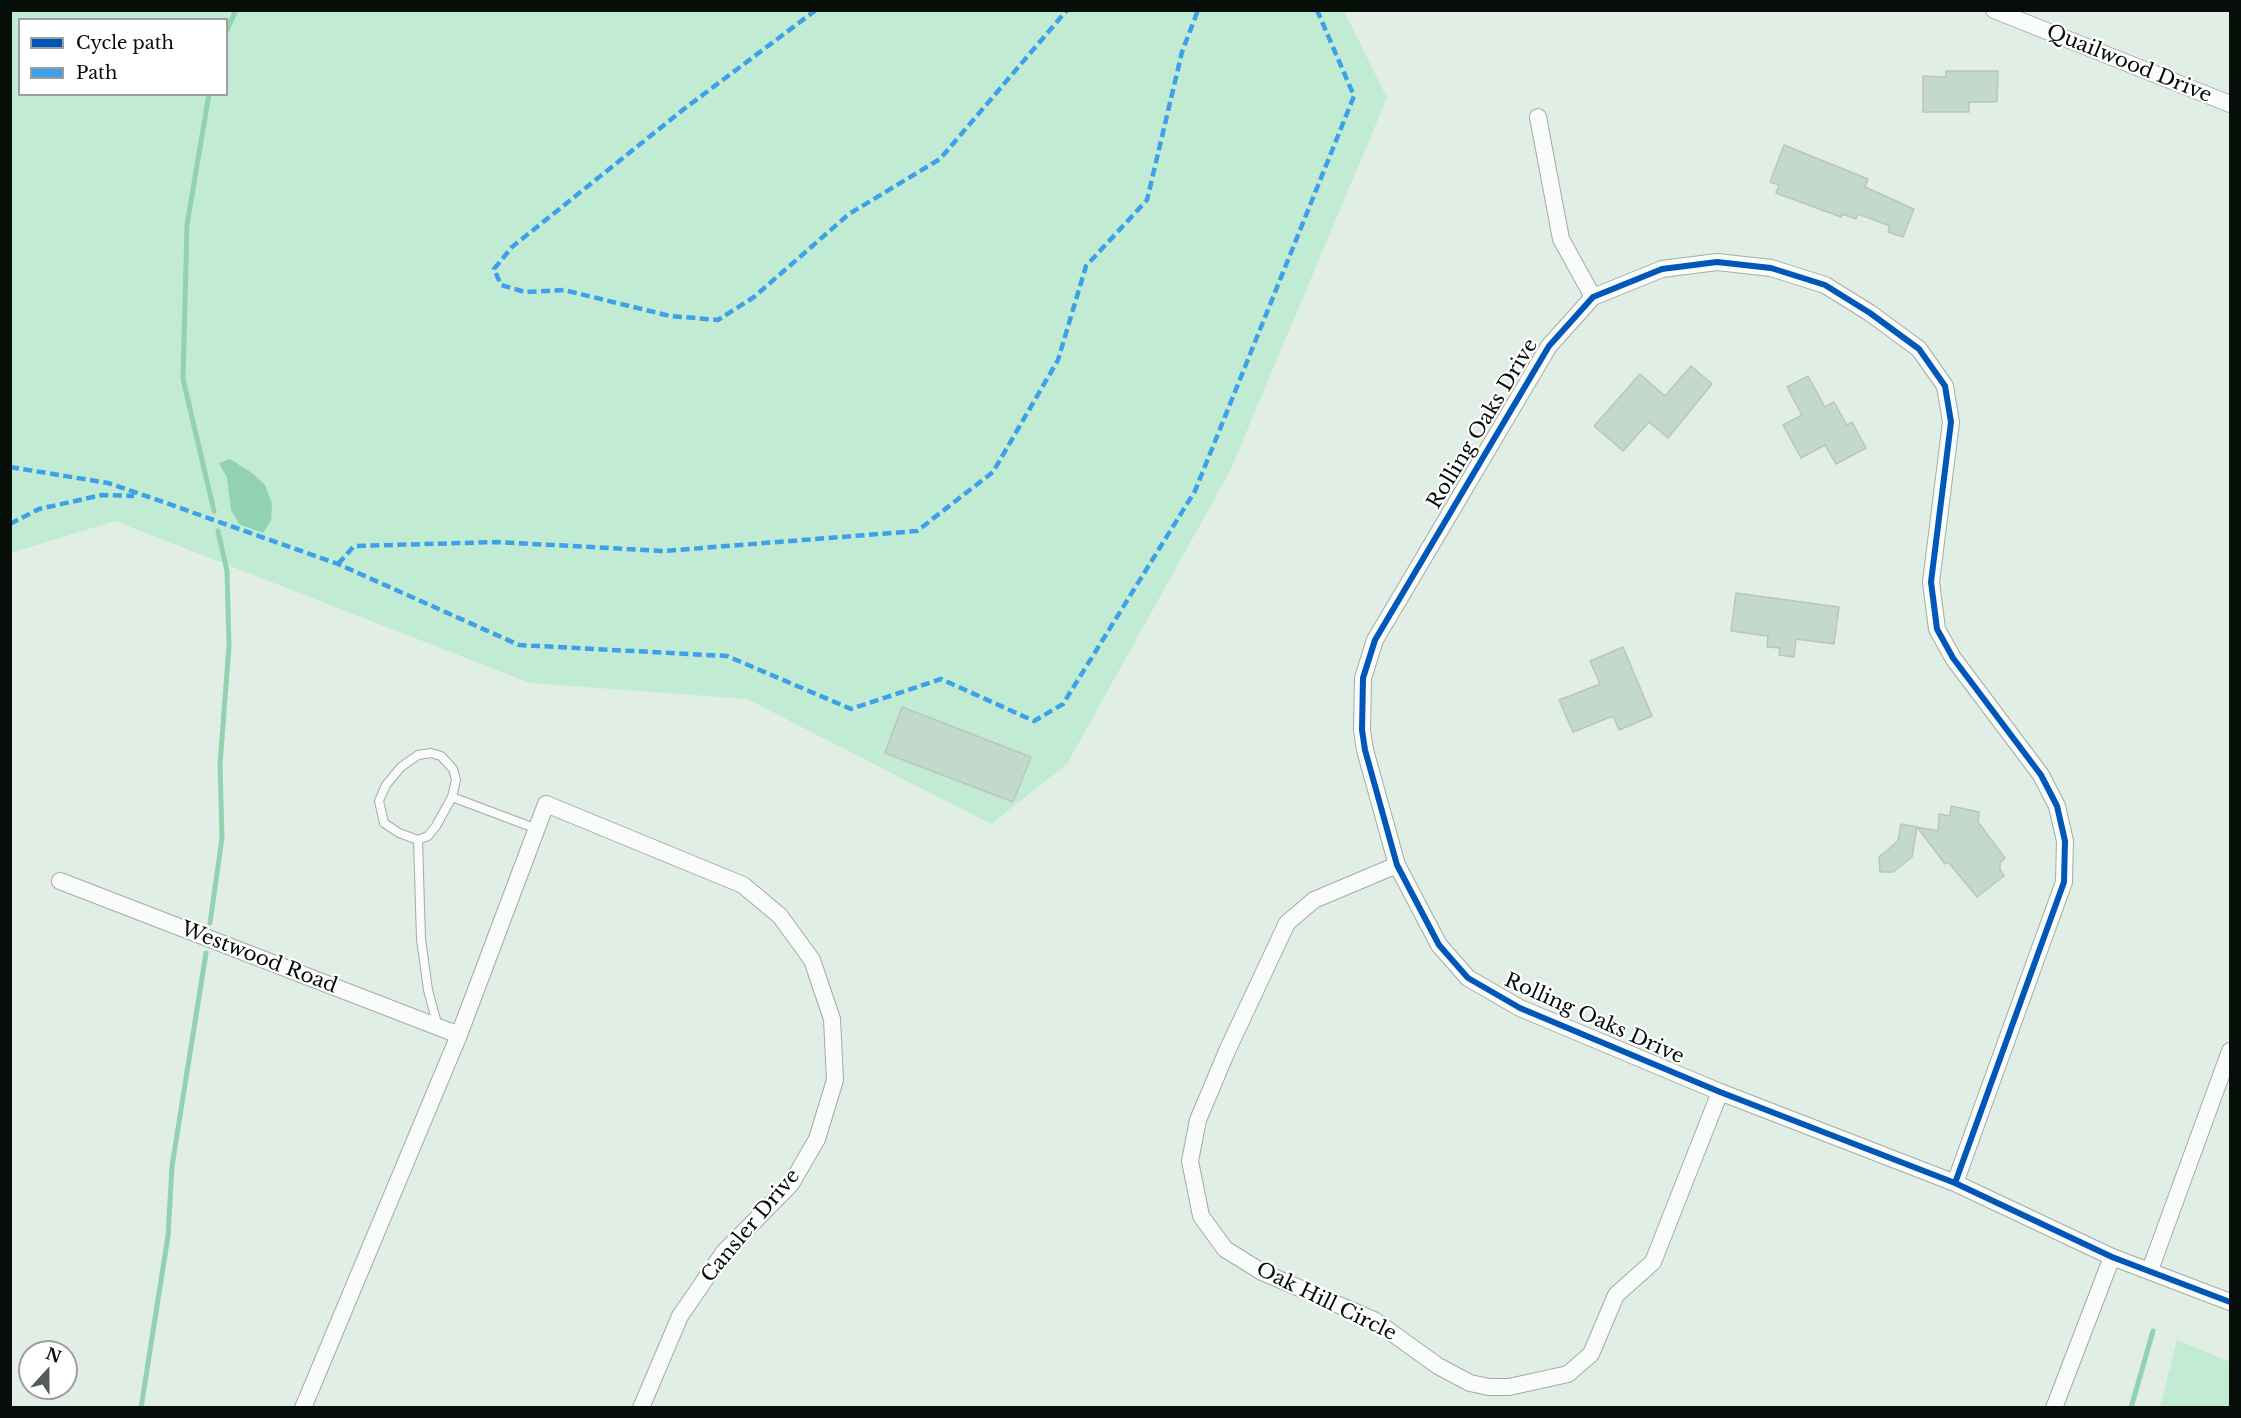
<!DOCTYPE html>
<html>
<head>
<meta charset="utf-8">
<style>
  body { margin:0 }
  #map { position:relative; width:2241px; height:1418px; overflow:hidden; background:#e1eee6; font-family:"Libre Baskerville",serif }
  canvas { display:block }
  .frame { position:absolute; inset:0; border:12px solid #070e0a; pointer-events:none }
  .legend { position:absolute; left:18px; top:18px; width:210px; height:78px; box-sizing:border-box; background:#fff; border:2px solid #9c9f9d; margin:0; padding:8px 10px; list-style:none; font-size:18px; color:#070e0a }
  .legend li { display:flex; align-items:center; gap:12px; height:30px }
  .legend b { width:30px; border:2px solid #9c9f9d }
  .north { position:absolute; left:18px; top:1340px; width:60px; height:60px; box-sizing:border-box; background:#fff; border:2px solid #9c9f9d; border-radius:50%; rotate:21deg; font-size:16px; font-weight:700; line-height:24px; text-align:center; color:#070e0a }
  .north::after { content:''; display:block; margin:auto; width:21px; height:27px; background:#535c57; clip-path:polygon(50% 0,100% 100%,50% 72%,0 100%) }
</style>
</head>
<body>
<div id="map">
<canvas width="2241" height="1418"></canvas>
<div class="frame"></div>
<ul class="legend">
<li><b style="height:8px;background:#0057b8"></b>Cycle path</li>
<li><b style="height:8px;background:#3ca1e9"></b>Path</li>
</ul>
<div class="north">N</div>
</div>
<script>
const ctx = document.querySelector('canvas').getContext('2d');
ctx.lineJoin = 'round';
function fillPath(path, color) { ctx.fillStyle = color; ctx.fill(path, 'evenodd'); }
const poly = rows => new Path2D(rows.map(r => 'M' + r).join(''));
function stroke(path, color, width, dash) { ctx.strokeStyle = color; ctx.lineWidth = width; ctx.lineCap = dash ? 'butt' : 'round'; ctx.setLineDash(dash || []); ctx.stroke(path); }
function label(font, color, halo, rows, align = 'center') {
  ctx.font = font + ' "Libre Baskerville",serif'; ctx.lineWidth = 4.5; ctx.setLineDash([]); ctx.textBaseline = 'middle'; ctx.strokeStyle = halo; ctx.fillStyle = color; for (const [text, x, y, turn = 0] of rows) {
    ctx.save(); ctx.translate(x, y); ctx.rotate((+turn || 0) * Math.PI / 180); ctx.textAlign = isNaN(turn) ? turn : align; if (halo) ctx.strokeText(text, 0, 0); ctx.fillText(text, 0, 0); ctx.restore();
  }
}
const green = poly([
  [11,11,1344,11,1387,98,1230,471,1067,764,991,824,747,699,530,683,115,521,11,553],
  [20,20,226,20,226,94,20,94],
  [2177,1340,2230,1362,2230,1407,2160,1407]
]);
const water = poly([
  [230,459,252,473,265,485,272,504,271,521,263,533,239,524,231,510,227,478,219,463]
]);
const stream = poly([
  [226,32,236,10],
  [209,94,187,225,183,379,214,511],
  [210,923,222,838,220,764,229,646,227,571,218,531],
  [141,1408,168,1236,172,1166,206,953],
  [2131,1408,2153,1331]
]);
const building = poly([
  [1946,71,1998,71,1997,102,1969,102,1969,112,1923,112,1923,76,1946,77,1946,71],
  [1784,145,1868,179,1865,187,1914,209,1903,237,1888,232,1890,226,1858,214,1856,219,1842,214,1841,217,1776,193,1779,185,1770,182,1784,145],
  [1691,366,1712,384,1668,438,1649,422,1623,451,1594,426,1640,374,1665,396,1691,366],
  [1808,376,1825,407,1834,402,1847,425,1852,422,1866,448,1836,464,1825,445,1801,458,1783,425,1802,415,1787,387,1808,376],
  [1736,593,1839,607,1834,644,1796,639,1794,657,1779,655,1780,648,1767,647,1768,636,1731,631,1736,593],
  [1623,647,1652,716,1619,730,1613,716,1573,732,1559,700,1600,684,1590,661,1623,647],
  [902,707,1031,757,1013,802,885,753,902,707],
  [1951,806,1979,812,1978,822,2005,858,2000,863,2000,869,2004,876,1977,897,1948,862,1945,864,1917,827,1912,857,1893,872,1880,872,1879,857,1898,841,1901,824,1938,831,1939,814,1950,816,1951,806]
]);
const service = poly([
  [452,797,537,829],
  [418,840,428,836,436,826,452,797,456,780,453,769,441,756,431,753,418,755,401,767,386,785,379,801,384,823,399,833,418,840,421,939,428,990,438,1027]
]);
const minor = poly([
  [1994,10,2230,104],
  [1538,117,1561,239,1593,297],
  [1397,865,1314,900,1287,923,1227,1051,1198,1120,1190,1161,1201,1216,1225,1249,1262,1272,1374,1320,1438,1366,1470,1383,1489,1387,1509,1387,1568,1374,1591,1354,1616,1295,1653,1262,1720,1092],
  [60,881,459,1035],
  [1955,1183,2064,882,2065,841,2057,806,2041,775,1953,658,1937,629,1931,582,1951,422,1945,386,1919,349,1870,313,1825,285,1771,268,1717,262,1662,269,1593,297,1549,346,1375,640,1363,678,1362,730,1365,750,1397,865,1439,945,1468,978,1520,1008,1720,1092,1955,1183,2112,1257,2230,1302],
  [2150,1270,2230,1051],
  [303,1408,459,1035,546,804,743,885,780,916,812,960,832,1019,835,1080,817,1139,791,1184,724,1252,680,1316,641,1408],
  [2054,1408,2112,1257]
]);
const quiet = poly([
  [816,10,684,109,512,247,494,269,501,285,525,292,564,290,670,316,718,320,754,297,849,214,940,159,1067,10],
  [10,467,108,483,149,497,338,564,519,645,727,656,851,709,941,679,1034,721,1063,704,1195,491,1354,96,1317,10],
  [10,524,39,509,102,495,134,496],
  [338,564,354,546,497,542,664,551,917,531,993,472,1058,360,1086,266,1147,200,1182,52,1198,10]
]);
const cycleway = poly([
  [1955,1183,2064,882,2065,841,2057,806,2041,775,1953,658,1937,629,1931,582,1951,422,1945,386,1919,349,1870,313,1825,285,1771,268,1717,262,1662,269,1593,297,1549,346,1375,640,1363,678,1362,730,1365,750,1397,865,1439,945,1468,978,1520,1008,1720,1092,1955,1183,2112,1257,2230,1302]
]);
const streetNames = [
  ["Quailwood Drive",2129,64,22],
  ["Rolling Oaks Drive",1483,424,-59],
  ["Westwood Road",259,958,21],
  ["Rolling Oaks Drive",1594,1019,24],
  ["Cansler Drive",751,1226,-50],
  ["Oak Hill Circle",1326,1302,26]
];
fillPath(green, '#c2ebd3');
fillPath(water, '#93d2b0');
stroke(stream, '#93d2b0', 5);
fillPath(building, '#c3d9cd');
stroke(building, '#bbc5bf', 1.5);
stroke(service, '#a2aca6', 10);
stroke(minor, '#a2aca6', 18);
stroke(service, '#fafcfb', 8);
stroke(minor, '#fafcfb', 16);
stroke(quiet, '#3ca1e9', 4.5, [9, 4.5]);
stroke(cycleway, '#0057b8', 6);
label('20px', '#070e0a', '#fff', streetNames);
</script>
</body>
</html>
